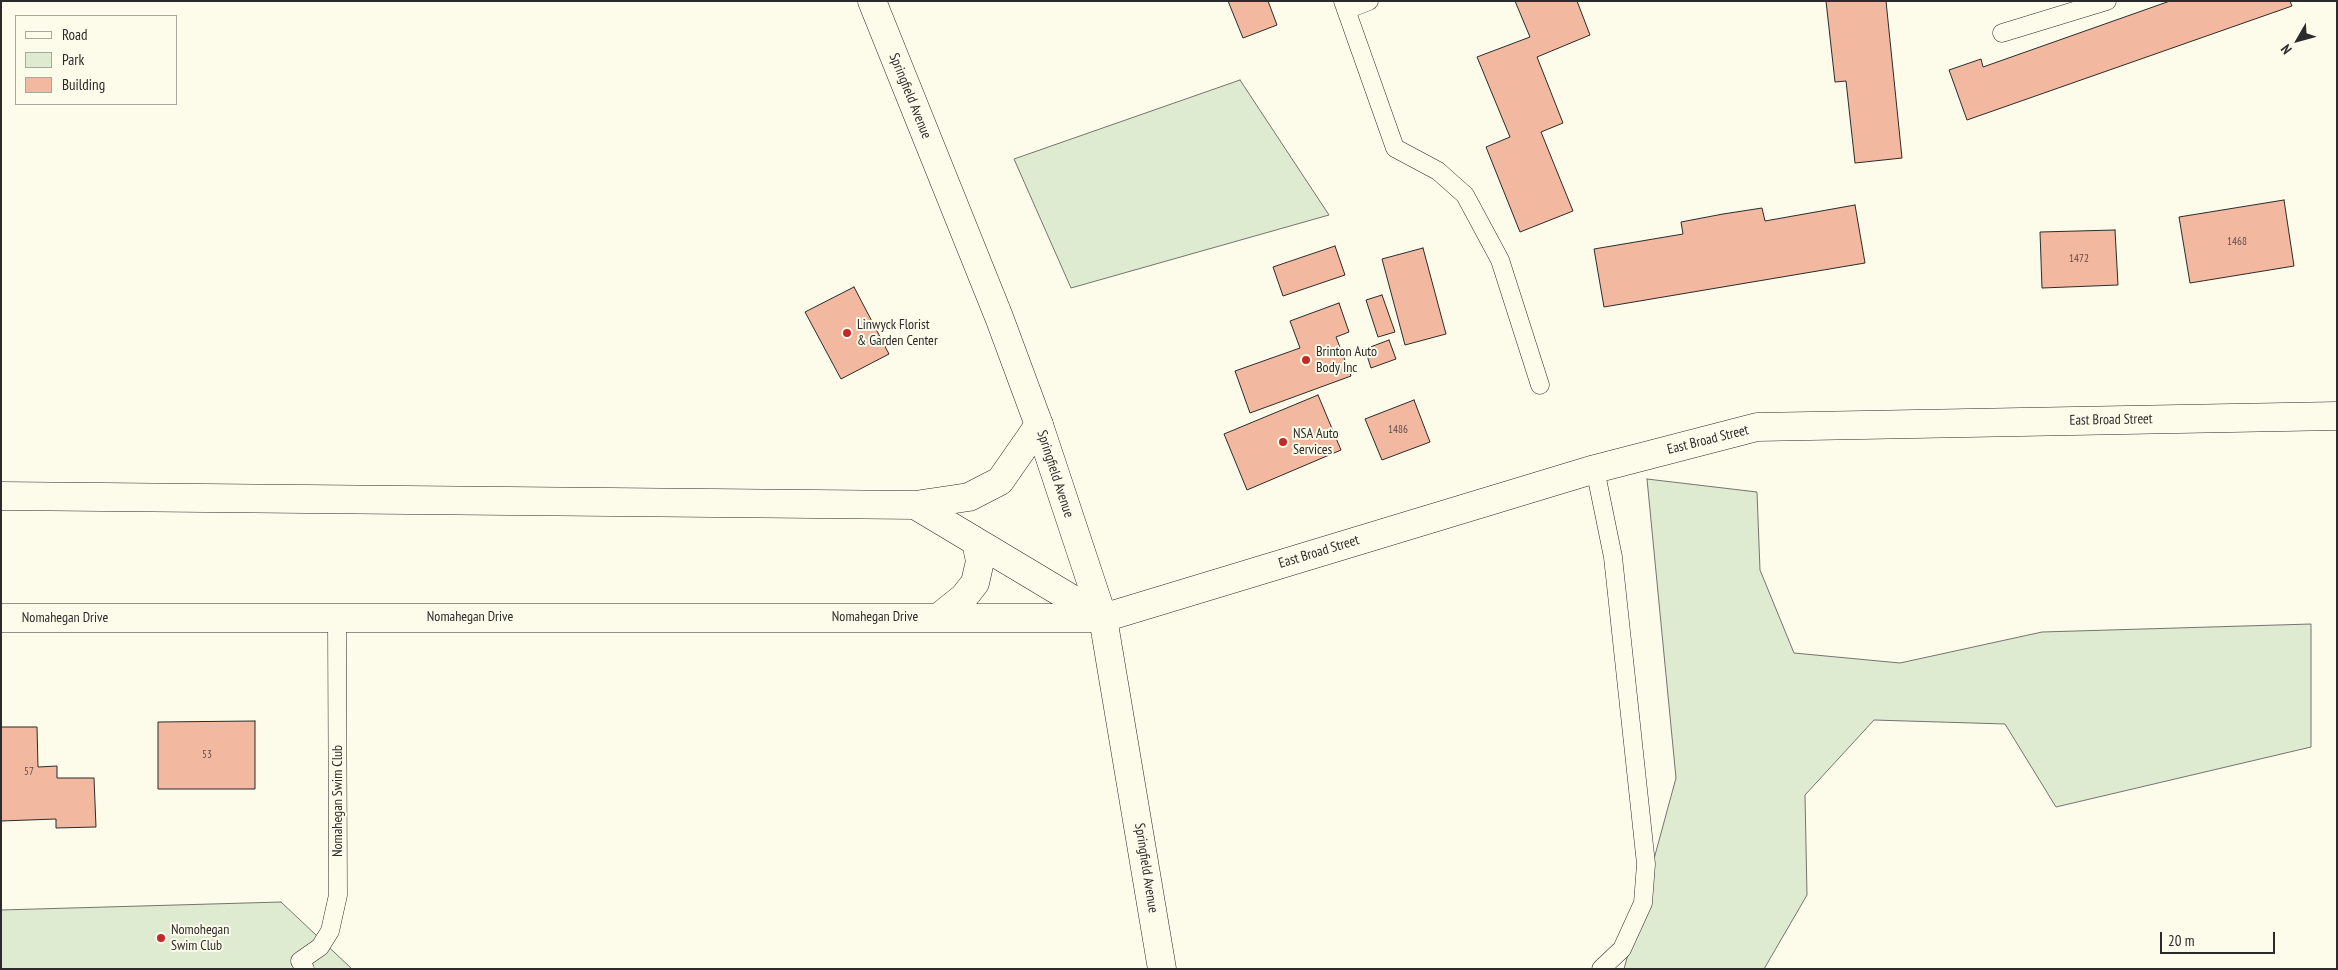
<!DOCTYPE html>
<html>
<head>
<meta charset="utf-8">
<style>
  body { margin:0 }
  #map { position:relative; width:2338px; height:970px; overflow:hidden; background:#fdfbea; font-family:"PT Sans Narrow",sans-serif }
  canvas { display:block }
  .frame { position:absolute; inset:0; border:2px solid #2b2b2b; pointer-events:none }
  .legend { position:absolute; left:15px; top:15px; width:162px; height:90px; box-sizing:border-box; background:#fdfbea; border:1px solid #a9a89e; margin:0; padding:6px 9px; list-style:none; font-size:15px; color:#2b2b2b }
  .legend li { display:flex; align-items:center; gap:10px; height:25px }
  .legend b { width:25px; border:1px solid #a9a89e }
  .north { position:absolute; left:2273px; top:15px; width:50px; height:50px; -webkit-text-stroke:4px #fdfbea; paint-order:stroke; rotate:232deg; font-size:14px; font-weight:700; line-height:20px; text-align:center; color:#2b2b2b }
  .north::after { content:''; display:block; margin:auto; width:18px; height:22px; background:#2b2b2b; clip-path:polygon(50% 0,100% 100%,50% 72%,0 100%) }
  .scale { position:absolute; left:2160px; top:932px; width:115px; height:22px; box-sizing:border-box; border:2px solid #2b2b2b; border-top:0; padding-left:6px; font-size:15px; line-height:18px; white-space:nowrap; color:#2b2b2b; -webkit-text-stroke:4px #fdfbea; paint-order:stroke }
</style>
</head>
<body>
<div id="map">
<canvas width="2338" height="970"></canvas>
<div class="frame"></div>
<ul class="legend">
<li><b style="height:6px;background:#fdfbea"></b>Road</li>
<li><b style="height:14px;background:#deebd1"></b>Park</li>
<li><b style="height:14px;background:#f2b8a0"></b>Building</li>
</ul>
<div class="north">N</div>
<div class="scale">20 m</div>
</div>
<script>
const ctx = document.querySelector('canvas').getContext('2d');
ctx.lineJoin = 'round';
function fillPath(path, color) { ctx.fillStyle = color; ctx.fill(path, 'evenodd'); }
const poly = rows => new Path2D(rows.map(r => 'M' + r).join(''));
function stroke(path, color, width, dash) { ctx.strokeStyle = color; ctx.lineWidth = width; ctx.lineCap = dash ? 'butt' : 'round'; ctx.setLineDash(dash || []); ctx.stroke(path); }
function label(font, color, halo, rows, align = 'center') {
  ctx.font = font + ' "PT Sans Narrow",sans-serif'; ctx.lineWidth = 4; ctx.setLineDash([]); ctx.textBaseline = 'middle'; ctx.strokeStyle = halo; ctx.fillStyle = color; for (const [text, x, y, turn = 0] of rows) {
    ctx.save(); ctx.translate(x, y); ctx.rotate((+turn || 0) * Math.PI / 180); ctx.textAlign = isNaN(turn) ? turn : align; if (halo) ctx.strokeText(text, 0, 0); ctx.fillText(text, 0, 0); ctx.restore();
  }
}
const green = poly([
  [1240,80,1329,215,1071,288,1014,159,1240,80],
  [1647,479,1757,492,1760,570,1794,653,1900,663,2042,632,2311,624,2311,747,2056,807,2005,724,1874,720,1805,795,1807,895,1764,969,1624,969,1676,778,1647,479],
  [281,902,352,969,1,969,1,910,281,902]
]);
const building = poly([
  [1228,1,1268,1,1277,25,1243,38,1228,1],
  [1515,1,1577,1,1590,35,1537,57,1563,123,1541,132,1573,211,1520,232,1486,147,1510,137,1477,57,1530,37,1515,1],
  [1826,1,1886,1,1902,158,1855,163,1846,81,1835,82,1826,1],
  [2170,1,2290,1,2292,6,1967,120,1949,70,1981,59,1983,67,2170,1],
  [2284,200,2294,266,2190,283,2179,217,2284,200],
  [1855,205,1865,263,1604,307,1594,249,1683,234,1681,222,1723,214,1762,208,1765,221,1855,205],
  [2115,230,2118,285,2042,288,2040,232,2115,230],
  [1335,246,1345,275,1283,296,1273,267,1335,246],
  [1423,248,1446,334,1405,345,1382,259,1423,248],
  [854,287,889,354,841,379,805,312,854,287],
  [1382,295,1395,332,1378,337,1366,300,1382,295],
  [1339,303,1349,332,1336,337,1351,376,1250,413,1235,371,1300,348,1290,321,1339,303],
  [1389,340,1396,359,1371,368,1365,349,1389,340],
  [1318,395,1341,450,1247,490,1224,434,1318,395],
  [1414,400,1430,442,1382,460,1365,419,1414,400],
  [255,721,255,789,158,789,158,722,255,721],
  [1,727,37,727,38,767,57,766,57,778,94,778,96,827,56,828,56,819,1,821,1,727]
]);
const lane = poly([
  [1343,1,1395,148,1438,171,1465,195,1500,260,1540,385],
  [1346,10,1369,1],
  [2002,33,2107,1],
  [1595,469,1613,557,1646,864,1643,903,1622,949,1601,969],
  [305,969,300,961,320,947,330,931,338,895,337,618]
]);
const street = poly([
  [1,496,915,505,969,497,1000,481,1039,425],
  [915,505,1102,617],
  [939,617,964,597,975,583,980,561,976,542],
  [1,618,1103,618]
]);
const secondary = poly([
  [872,1,999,317,1039,425,1103,618,1162,969],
  [1103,618,1595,469,1757,427,2337,416]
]);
const markers = [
  [847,333,5,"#c62828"],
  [1306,360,5,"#c62828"],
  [1283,442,5,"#c62828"],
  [161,938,5,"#c62828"]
];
const numberNames = [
  ["1468",2237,242],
  ["1472",2079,259],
  ["1486",1398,430],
  ["53",207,755],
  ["57",29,772]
];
const streetNames = [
  ["Springfield Avenue",910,96,68],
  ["East Broad Street",2111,420,-1],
  ["East Broad Street",1708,440,-14],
  ["Springfield Avenue",1055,474,72],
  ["East Broad Street",1319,552,-17],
  ["Nomahegan Drive",470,617],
  ["Nomahegan Drive",875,617],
  ["Nomahegan Drive",65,618],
  ["Nomahegan Swim Club",338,801,-90],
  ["Springfield Avenue",1146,868,81]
];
const poiNames = [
  ["Linwyck Florist",857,325],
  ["& Garden Center",857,341],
  ["Brinton Auto",1316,352],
  ["Body Inc",1316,368],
  ["NSA Auto",1293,434],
  ["Services",1293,450],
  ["Nomohegan",171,930],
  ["Swim Club",171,946]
];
fillPath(green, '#deebd1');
stroke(green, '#74746e', 1);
fillPath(building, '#f2b8a0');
stroke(building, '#2b2b2b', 1);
stroke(lane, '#2b2b2b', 19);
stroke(street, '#2b2b2b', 29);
stroke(secondary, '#2b2b2b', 29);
stroke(lane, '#fdfbea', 18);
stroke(street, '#fdfbea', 28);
stroke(secondary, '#fdfbea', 28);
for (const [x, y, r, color] of markers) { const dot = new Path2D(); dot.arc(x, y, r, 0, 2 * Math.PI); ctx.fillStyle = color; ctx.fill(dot); stroke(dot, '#fdfbea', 2); }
label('11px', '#5d4e48', null, numberNames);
label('14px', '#2b2b2b', '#fdfbea', streetNames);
label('14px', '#2b2b2b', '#fdfbea', poiNames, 'left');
</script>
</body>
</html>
